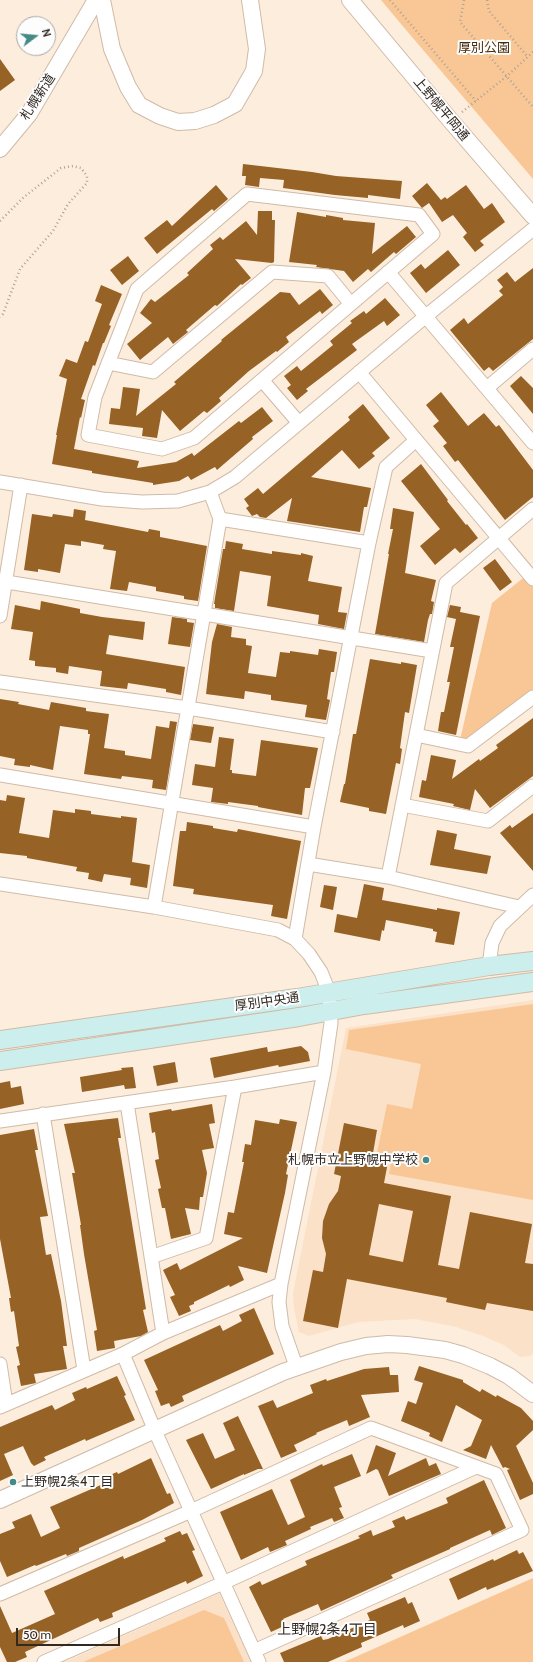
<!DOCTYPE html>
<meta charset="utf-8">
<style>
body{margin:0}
#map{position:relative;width:533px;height:1662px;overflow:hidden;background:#fdeddd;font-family:Cabin,sans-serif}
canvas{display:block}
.north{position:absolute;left:16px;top:16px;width:40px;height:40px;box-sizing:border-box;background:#fdfdfd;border:1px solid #aba8a5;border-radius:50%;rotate:74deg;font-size:11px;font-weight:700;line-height:16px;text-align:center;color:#312922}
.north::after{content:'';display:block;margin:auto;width:14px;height:18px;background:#448b87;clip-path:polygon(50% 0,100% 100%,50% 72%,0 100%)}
.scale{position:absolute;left:16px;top:1628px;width:104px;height:18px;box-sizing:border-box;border:2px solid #312922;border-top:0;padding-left:5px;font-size:12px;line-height:14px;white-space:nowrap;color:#312922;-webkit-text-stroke:3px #fdfdfd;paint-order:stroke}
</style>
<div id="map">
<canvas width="533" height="1662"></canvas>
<div class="north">N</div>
<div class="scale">50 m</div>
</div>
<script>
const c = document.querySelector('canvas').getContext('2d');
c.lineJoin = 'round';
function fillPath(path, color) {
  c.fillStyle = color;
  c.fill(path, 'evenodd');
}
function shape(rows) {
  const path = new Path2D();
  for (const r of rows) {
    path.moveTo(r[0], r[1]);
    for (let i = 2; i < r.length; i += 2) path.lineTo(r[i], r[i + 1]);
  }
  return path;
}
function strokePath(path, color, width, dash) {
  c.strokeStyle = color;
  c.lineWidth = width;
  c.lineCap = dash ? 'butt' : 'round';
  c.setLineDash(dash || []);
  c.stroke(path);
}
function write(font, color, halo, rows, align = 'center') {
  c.font = font + ' Cabin,"Noto Sans JP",sans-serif';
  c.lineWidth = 4;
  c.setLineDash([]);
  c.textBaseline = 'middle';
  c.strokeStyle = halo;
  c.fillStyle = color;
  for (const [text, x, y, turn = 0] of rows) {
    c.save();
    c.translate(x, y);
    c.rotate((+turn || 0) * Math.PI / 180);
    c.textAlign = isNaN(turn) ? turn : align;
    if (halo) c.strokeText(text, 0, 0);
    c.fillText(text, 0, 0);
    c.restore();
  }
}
const built = shape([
 [533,1000,533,1354,530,1356,520,1357,504,1345,483,1336,456,1327,415,1319,358,1322,309,1336,299,1332,294,1308,293,1293,346,1028],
 [219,1593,251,1662,65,1662]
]);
const green = shape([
 [381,0,533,0,533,179,401,24],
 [528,574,533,579,533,697,459,744,492,603],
 [533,1004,533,1200,389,1174,392,1156,377,1153,387,1104,412,1109,421,1064,346,1049,349,1030],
 [533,1578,533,1662,344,1662],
 [204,1610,224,1618,244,1662,83,1662]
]);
const building = shape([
 [0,59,15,80,0,91],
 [243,164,312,172,336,176,402,181,400,199,368,195,368,198,335,195,283,188,284,180,260,178,259,187,245,185,246,176,242,176],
 [427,183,441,200,445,197,447,199,466,185,484,209,492,203,505,222,480,241,484,245,475,252,463,237,467,233,453,215,442,222,429,203,422,208,412,196],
 [216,185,228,199,214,211,212,209,157,254,144,238,167,220,172,226],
 [258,211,272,211,272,220,275,220,274,262,272,263,235,259,251,278,242,285,241,284,217,306,215,305,186,330,188,332,173,344,168,337,140,360,127,344,152,323,140,313,151,299,155,302,189,275,187,273,213,249,210,245,220,237,223,240,246,221,257,235],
 [297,212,326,217,326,215,343,218,343,220,375,223,372,254,407,226,416,237,396,254,394,252,371,272,368,269,353,282,344,271,316,267,317,265,289,262],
 [448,250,460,265,426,293,410,273,421,264,425,269],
 [128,256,139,271,122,285,110,270],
 [533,268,533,339,493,371,489,367,484,371,450,330,464,318,468,324,503,295,499,291,503,287,497,280,507,272,515,282],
 [101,285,122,294,109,325,111,326,104,343,103,343,95,366,93,365,81,399,85,400,81,418,80,417,74,449,139,461,137,468,176,462,192,453,194,456,239,421,241,423,262,407,273,421,252,437,253,439,217,470,215,467,191,480,188,476,179,481,153,485,153,483,92,473,92,471,52,464,57,435,56,435,67,379,59,376,66,359,77,363,85,341,88,342,102,304,95,301],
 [320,289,333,305,322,314,320,311,286,337,289,342,277,352,276,351,249,371,219,398,221,401,207,413,204,411,180,431,162,410,157,438,142,436,143,428,109,424,111,408,120,409,123,387,140,389,136,416,176,384,174,382,222,341,221,340,280,292,290,293,299,305],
 [385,298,400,315,387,326,384,321,352,344,357,350,306,389,308,391,297,400,287,388,291,385,284,376,297,366,301,371,333,345,330,341,352,323,350,321,364,311,366,314],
 [521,376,533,388,533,414,510,386],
 [441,392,468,426,484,413,496,427,499,425,533,470,533,497,505,520,458,460,455,462,443,446,447,443,433,426,439,421,426,405],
 [363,404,390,438,372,453,375,456,359,469,342,450,311,477,371,488,367,507,364,507,360,532,287,521,292,498,266,518,260,517,257,514,252,516,246,508,249,506,244,499,258,488,263,494,350,420,348,417],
 [421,464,448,500,447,501,466,525,467,524,478,538,460,553,455,548,435,565,420,546,440,529,401,481],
 [393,508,414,512,405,573,436,580,431,601,434,602,432,614,430,614,428,620,424,642,375,634,389,554,388,554,393,529,390,529],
 [74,509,86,511,85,520,148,532,149,529,160,531,160,537,207,546,198,601,184,599,184,596,156,591,156,587,129,582,127,591,110,589,116,551,103,549,104,545,81,541,81,546,65,544,60,573,38,569,38,572,24,570,32,514,52,517,53,514,73,517],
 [226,541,243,544,242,549,272,554,272,551,301,555,301,553,313,556,308,581,342,587,338,612,347,613,344,629,318,624,319,615,267,606,271,576,240,571,234,611,215,608,215,604,214,604,223,549,225,549],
 [495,559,512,582,500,591,483,568],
 [41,601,80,609,80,613,102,617,145,622,143,640,109,635,106,654,185,667,181,695,166,692,166,689,128,683,127,689,100,686,102,671,69,666,68,674,56,672,56,668,35,666,35,661,29,660,33,632,11,629,15,605,40,610],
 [450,605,461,607,460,612,480,616,456,735,438,731,441,712,444,712,450,682,447,682,454,647,450,647,456,619,447,617],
 [172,617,187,619,187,622,194,623,190,647,168,644],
 [217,624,232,627,231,637,246,639,246,645,252,646,248,673,276,677,280,652,290,653,290,651,318,655,319,649,337,652,334,672,331,672,327,699,330,700,326,720,305,717,307,705,271,700,271,695,245,691,244,699,206,694,212,642],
 [370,659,401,664,401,662,417,665,409,713,405,712,400,748,402,749,400,764,396,763,386,814,369,811,369,808,340,802,344,784,345,784,353,734,356,734],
 [0,699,19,702,18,704,49,710,51,702,86,708,86,711,109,714,104,748,125,751,125,755,151,759,156,726,169,728,170,721,177,722,166,790,152,788,153,780,122,776,121,779,84,774,90,734,88,734,88,730,60,726,53,770,30,765,30,767,14,765,15,759,0,756],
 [533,718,533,776,490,808,475,789,470,810,453,806,454,804,419,797,422,780,426,781,431,755,456,760,452,779,479,759,480,761,498,748,496,745],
 [193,724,214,727,211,743,190,740],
 [219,737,234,739,230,770,232,770,232,773,256,776,261,740,318,748,310,788,305,788,302,815,258,807,258,806,228,802,228,804,211,802,213,788,192,785,195,764,215,767],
 [7,795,25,798,19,833,49,838,53,810,75,813,75,809,91,811,91,814,121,818,121,816,137,818,132,862,150,865,147,888,130,885,131,878,104,874,102,882,88,879,89,873,76,871,77,867,27,858,27,856,0,853,0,800,6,801],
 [533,813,533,871,500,833,510,825,512,828],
 [187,822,213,826,213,828,237,832,238,829,301,841,287,919,271,916,273,905,193,894,194,889,173,886,180,831,186,831],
 [437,830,457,834,454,849,491,856,487,874,430,865],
 [364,884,384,888,382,900,437,910,437,908,460,912,454,945,435,942,437,932,433,931,433,929,386,920,384,931,382,930,380,941,334,932,337,914,357,918],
 [324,885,337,887,333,910,320,907],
 [301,1046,308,1052,310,1061,279,1067,278,1065,214,1078,210,1058,267,1047,268,1052],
 [175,1062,178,1082,157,1086,153,1066],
 [133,1067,136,1088,125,1089,124,1085,82,1092,80,1077,122,1070,121,1068],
 [10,1081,11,1088,21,1086,24,1104,0,1109,0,1083],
 [212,1104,215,1123,209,1124,214,1148,202,1150,207,1173,203,1197,200,1197,199,1210,185,1208,191,1234,171,1239,165,1208,162,1208,158,1189,161,1188,155,1160,159,1159,155,1132,152,1133,149,1113,171,1109,172,1111],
 [118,1118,121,1138,118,1138,146,1309,143,1310,148,1332,141,1336,114,1341,115,1348,97,1351,94,1331,97,1330,84,1254,80,1225,81,1225,72,1173,75,1173,64,1124],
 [280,1119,297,1122,286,1174,288,1175,285,1193,267,1273,238,1266,244,1280,230,1287,229,1285,194,1302,194,1304,189,1306,191,1311,179,1316,170,1297,175,1295,163,1270,177,1263,180,1270,243,1238,224,1234,228,1212,234,1213,244,1162,242,1162,245,1144,251,1145,255,1120,279,1124],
 [344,1123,377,1130,372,1159,388,1162,384,1183,451,1196,438,1265,459,1269,470,1212,532,1224,525,1263,533,1264,533,1311,487,1303,485,1310,446,1302,447,1298,347,1279,338,1328,303,1321,313,1270,323,1272,326,1254,322,1238,323,1221,329,1204,338,1191,341,1176,334,1174],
 [379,1204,413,1211,403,1262,369,1255],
 [34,1129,38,1150,35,1150,48,1216,40,1217,46,1255,51,1254,61,1301,67,1346,63,1346,67,1369,34,1374,36,1383,21,1386,17,1366,20,1365,16,1347,19,1346,14,1311,11,1312,9,1298,11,1298,0,1239,0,1135],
 [254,1308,274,1354,182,1396,184,1401,171,1407,169,1403,161,1406,155,1391,158,1390,144,1360,220,1325,223,1331,242,1321,239,1315],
 [419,1366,463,1380,463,1382,480,1392,482,1389,496,1397,497,1395,521,1408,533,1421,533,1430,516,1446,533,1483,533,1494,520,1500,507,1470,510,1469,505,1467,503,1468,491,1445,486,1459,463,1450,471,1446,482,1420,456,1405,442,1442,429,1436,430,1433,401,1421,408,1401,416,1404,423,1383,414,1380],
 [389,1367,390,1375,398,1375,399,1392,361,1395,370,1417,349,1426,347,1420,316,1433,317,1434,294,1445,297,1451,281,1458,258,1406,273,1400,277,1408,313,1393,310,1385,326,1379,327,1381,364,1369],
 [117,1376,126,1395,124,1396,135,1420,86,1441,85,1439,44,1457,46,1460,34,1466,31,1463,23,1446,4,1454,13,1475,0,1481,0,1427,52,1405,55,1410,75,1400,72,1393,86,1387,87,1389],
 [238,1416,263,1469,258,1469,244,1475,244,1474,211,1489,186,1440,203,1433,215,1459,235,1450,223,1423],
 [376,1445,396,1453,388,1476,426,1458,429,1466,436,1463,441,1474,389,1496,378,1470,376,1469,366,1474],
 [352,1454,361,1476,334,1487,342,1507,339,1508,344,1518,334,1522,332,1518,310,1527,311,1529,285,1541,287,1545,270,1552,268,1547,241,1560,220,1512,272,1489,288,1525,305,1517,290,1480,322,1464,323,1466],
 [151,1458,167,1494,170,1493,174,1503,142,1520,79,1548,79,1551,67,1556,66,1554,36,1566,35,1565,7,1577,0,1561,0,1534,15,1528,12,1522,31,1514,41,1537,60,1528,50,1507,103,1484,101,1479,117,1472,118,1474],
 [484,1480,506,1528,492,1535,490,1530,450,1548,450,1549,391,1575,393,1578,321,1611,318,1604,283,1619,286,1625,271,1632,249,1587,260,1581,262,1585,307,1565,305,1561,360,1538,358,1536,371,1530,373,1536,395,1527,392,1521,404,1516,406,1520,448,1503,446,1498],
 [180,1531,182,1535,187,1533,195,1550,192,1551,203,1576,187,1584,186,1581,112,1613,113,1617,100,1622,98,1618,25,1652,27,1657,15,1662,7,1662,0,1647,0,1606,12,1633,55,1614,44,1591,123,1556,124,1559,166,1541,164,1538],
 [517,1550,519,1554,523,1552,533,1571,487,1590,486,1587,458,1600,449,1579,493,1559,494,1561],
 [405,1597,408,1604,412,1602,420,1621,404,1628,403,1625,361,1643,362,1647,328,1662,284,1662,280,1653,321,1636,323,1640,328,1639,370,1620,367,1613]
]);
const path = shape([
 [390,0,476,101],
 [464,0,460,22,533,107],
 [487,0,489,11,527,56],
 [462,112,507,76,533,52],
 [0,221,24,197,61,168,73,166,81,168,87,176,87,183,68,204,53,231,20,269,3,314,0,317]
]);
const minor = shape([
 [247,194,419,215,433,234,194,438,162,449,88,435,95,397,137,289,247,194],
 [388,272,533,443],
 [108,363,153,372,272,272,328,276,351,304],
 [359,372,533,579],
 [262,380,299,423],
 [487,388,533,349],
 [0,482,102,499,142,502,178,501,210,492,235,477,426,316,533,229],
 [210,492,220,519,369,543],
 [0,581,432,651],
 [0,616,21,485],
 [0,682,188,708,333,732],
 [416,735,468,746,533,697],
 [0,775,314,827],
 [402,805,488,821,533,786],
 [308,864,388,877,519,907],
 [388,877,446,583,533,509],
 [0,884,154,907,278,930,295,939,309,954,321,972,329,992,331,1023,324,1072,281,1284,279,1302,282,1326,296,1366],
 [154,907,220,519],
 [295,939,314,827,369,543,386,467,416,440],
 [489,966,492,943,500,926,533,895],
 [127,1103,163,1333],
 [43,1114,84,1370],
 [0,1121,235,1087,324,1072],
 [151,1257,206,1238,235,1087],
 [123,1354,155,1431,259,1662],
 [0,1364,6,1404],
 [0,1407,123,1354,163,1333,281,1284],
 [0,1594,191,1511,371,1428,496,1474,522,1530,254,1651],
 [44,1662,223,1583,476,1467]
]);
const tertiary = shape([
 [102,0,112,49,128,87,139,105,160,116,178,122,195,121,214,115,235,104,254,71,257,49,250,0],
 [350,0,451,121,533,216],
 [0,149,29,114,96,0],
 [0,1500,283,1372,341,1352,366,1346,388,1344,407,1345,445,1350,463,1355,490,1366,509,1376,533,1394]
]);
const secondary = shape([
 [0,1040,297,998,489,966,533,961],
 [0,1061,299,1017,364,1005,533,982]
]);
const markers = [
 [426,1160,4,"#448b87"],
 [13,1482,4,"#448b87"]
];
const parkNames = [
 ["厚別公園",484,48]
];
const streetNames = [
 ["札幌新道",38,97,-57],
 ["上野幌平岡通",441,109,50],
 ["厚別中央通",267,1002,-8]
];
const poiNames = [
 ["札幌市立上野幌中学校",418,1160],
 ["上野幌2条4丁目",21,1482,"left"]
];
const neighbourhoodNames = [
 ["上野幌2条4丁目",327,1630]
];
fillPath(built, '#fbe1c7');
fillPath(green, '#f9c795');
fillPath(building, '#966225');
strokePath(minor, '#cfbba7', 15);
strokePath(tertiary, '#cfbba7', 18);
strokePath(secondary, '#cfbba7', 20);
strokePath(path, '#afa295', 2.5, [1, 3]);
strokePath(minor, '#fff', 13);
strokePath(tertiary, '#fff', 16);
strokePath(secondary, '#cceeec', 18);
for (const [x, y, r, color] of markers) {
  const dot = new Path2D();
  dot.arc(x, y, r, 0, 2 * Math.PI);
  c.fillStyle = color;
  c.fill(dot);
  strokePath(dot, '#fdfdfd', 1.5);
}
write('13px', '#4a2e0c', '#fdfdfd', parkNames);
write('13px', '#312922', '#fdfdfd', streetNames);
write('13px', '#312922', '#fdfdfd', poiNames, 'right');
write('14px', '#312922', '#fdfdfd', neighbourhoodNames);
</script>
